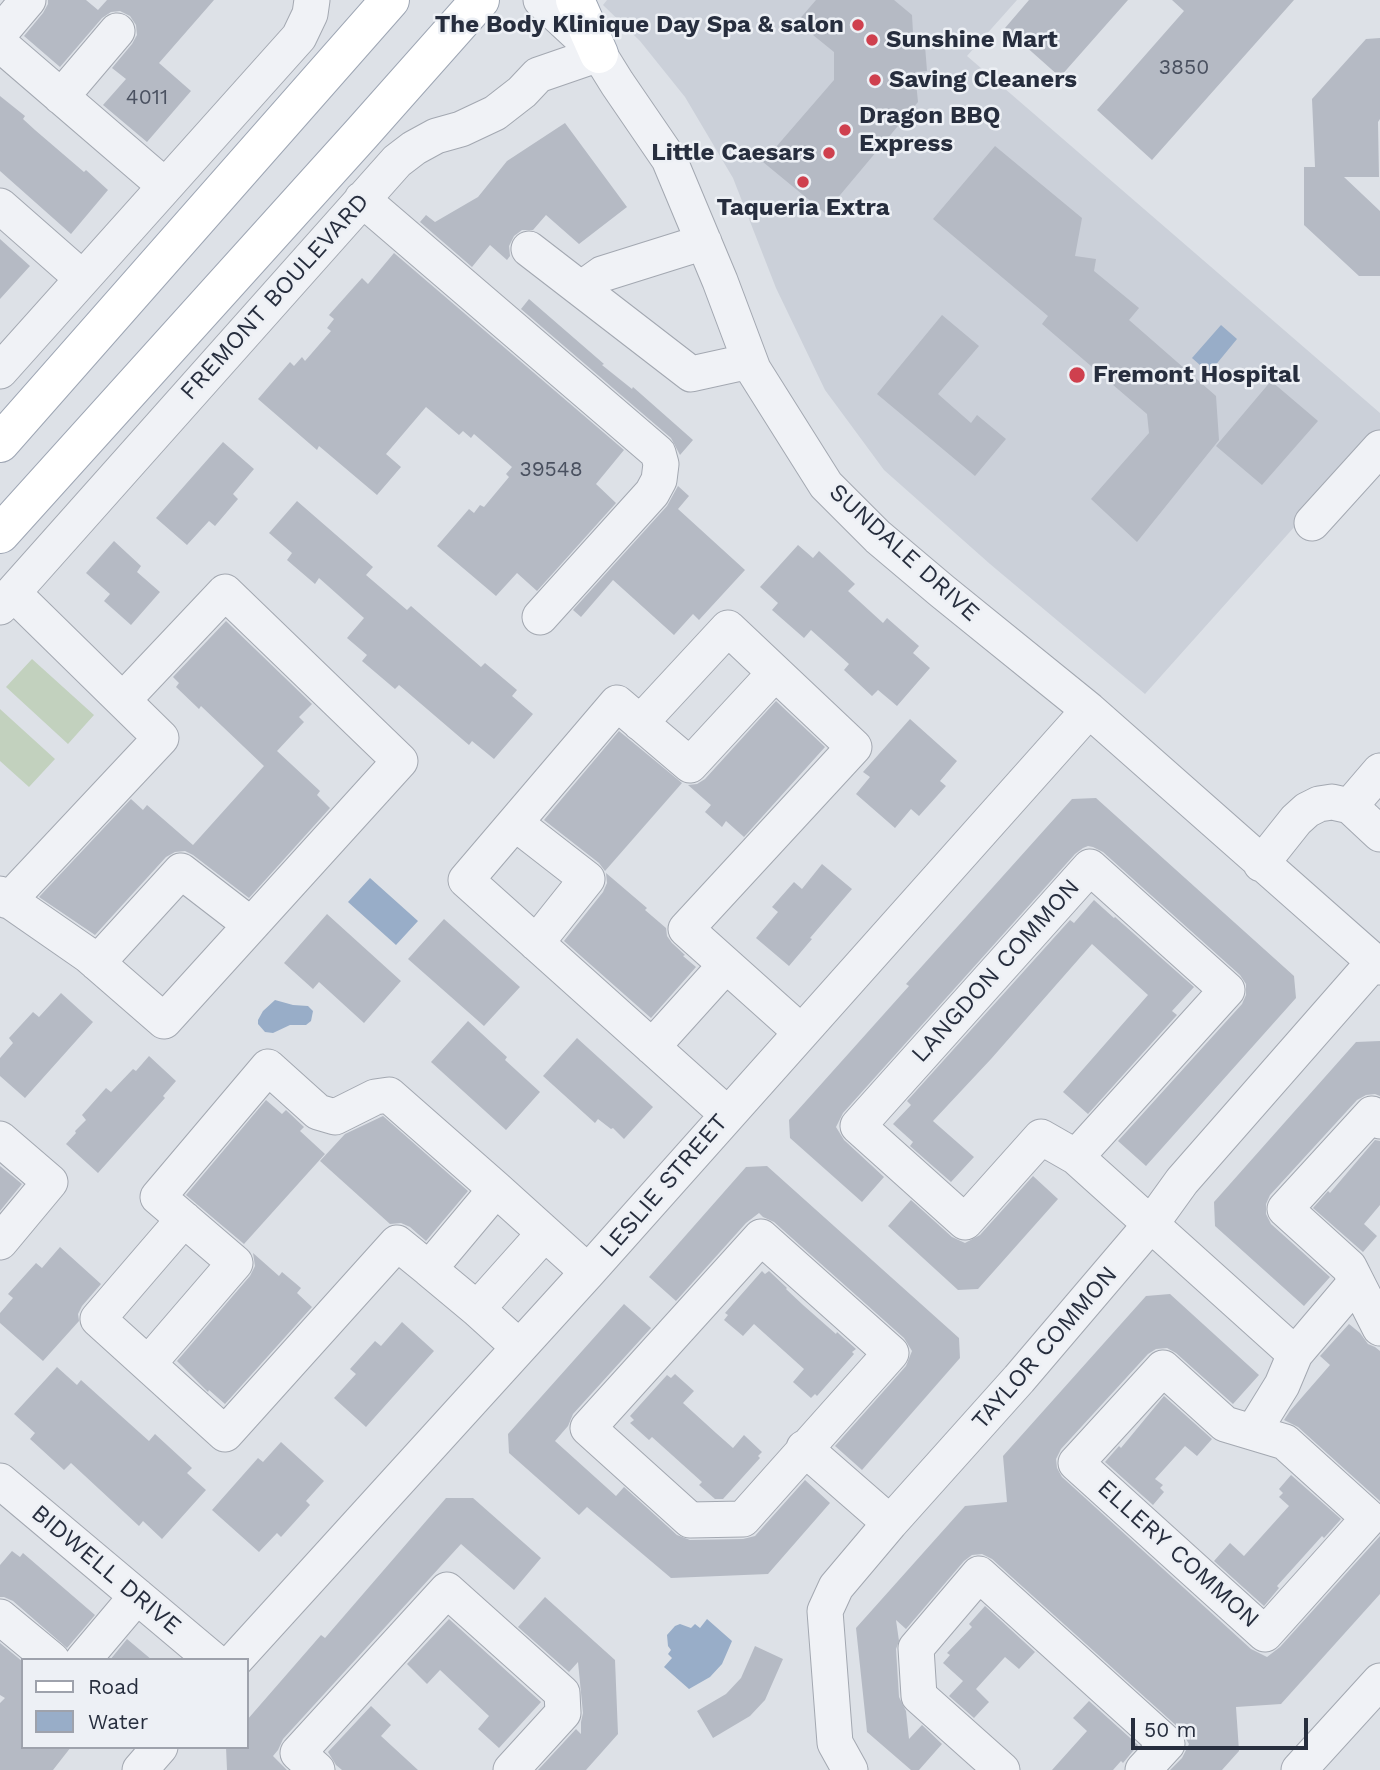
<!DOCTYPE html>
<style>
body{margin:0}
#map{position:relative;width:1380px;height:1770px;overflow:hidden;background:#dde1e7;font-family:"Work Sans",sans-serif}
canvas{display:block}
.legend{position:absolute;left:21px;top:1658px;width:228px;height:91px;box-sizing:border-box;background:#edf0f5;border:2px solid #9ea2ac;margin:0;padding:9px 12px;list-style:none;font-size:21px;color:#272e3e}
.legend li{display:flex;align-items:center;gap:14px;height:35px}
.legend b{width:35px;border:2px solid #9ea2ac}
.scale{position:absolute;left:1131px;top:1718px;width:177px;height:32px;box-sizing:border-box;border:4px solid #272e3e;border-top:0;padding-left:9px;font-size:21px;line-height:24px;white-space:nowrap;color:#272e3e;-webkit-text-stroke:5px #edf0f5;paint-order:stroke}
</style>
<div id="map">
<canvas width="1380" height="1770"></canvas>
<ul class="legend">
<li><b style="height:9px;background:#fff"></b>Road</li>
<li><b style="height:19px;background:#98adc8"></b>Water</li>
</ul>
<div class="scale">50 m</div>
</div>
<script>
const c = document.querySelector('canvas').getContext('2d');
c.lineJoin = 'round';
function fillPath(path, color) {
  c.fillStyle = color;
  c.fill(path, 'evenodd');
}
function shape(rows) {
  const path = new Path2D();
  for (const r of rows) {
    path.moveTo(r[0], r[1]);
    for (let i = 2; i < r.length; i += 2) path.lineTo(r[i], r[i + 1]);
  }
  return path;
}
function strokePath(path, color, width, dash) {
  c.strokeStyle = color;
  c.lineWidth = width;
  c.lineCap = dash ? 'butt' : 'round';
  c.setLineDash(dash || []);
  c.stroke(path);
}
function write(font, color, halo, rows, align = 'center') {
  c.font = font + ' "Work Sans",sans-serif';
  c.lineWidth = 5;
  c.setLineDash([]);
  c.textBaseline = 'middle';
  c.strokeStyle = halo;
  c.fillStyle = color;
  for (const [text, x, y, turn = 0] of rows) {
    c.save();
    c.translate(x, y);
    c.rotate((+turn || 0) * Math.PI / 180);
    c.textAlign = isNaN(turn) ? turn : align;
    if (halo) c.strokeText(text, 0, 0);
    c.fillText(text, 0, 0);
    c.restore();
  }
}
const built = shape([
 [607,0,1017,0,967,56,1380,413,1380,431,1145,694,990,564,884,470,825,390,776,288,733,178,685,97,640,41,603,5]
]);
const green = shape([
 [32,659,94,715,68,744,6,687],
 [0,709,55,759,29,787,0,761]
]);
const water = shape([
 [1221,325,1237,339,1209,373,1192,358],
 [370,878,418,921,396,945,348,902],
 [275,1000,293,1005,308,1006,313,1011,311,1021,306,1025,290,1025,273,1033,265,1032,258,1024,258,1020,263,1011],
 [707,1619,732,1641,722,1664,710,1677,689,1689,664,1667,672,1658,668,1654,671,1650,668,1646,667,1635,675,1626,680,1624,691,1628,695,1624,700,1628]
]);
const building = shape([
 [48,0,86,0,98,10,107,0,214,0,159,63,191,91,147,142,103,105,126,79,112,68,132,44,137,35,136,25,130,16,120,11,111,12,102,18,60,67,24,36,43,13,48,4],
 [816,0,894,0,912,15,913,33,924,33,927,71,915,72,918,102,825,213,763,162,834,80,834,52,797,22],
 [1029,0,1128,0,1060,77,1005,28],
 [1172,0,1294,0,1152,160,1097,110,1184,11],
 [1380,38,1380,119,1378,122,1379,177,1344,177,1380,211,1380,276,1359,276,1304,225,1304,167,1315,167,1312,99,1366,39],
 [0,96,25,116,23,119,35,130,84,172,86,170,108,190,71,234,0,171],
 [565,123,627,207,579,244,546,215,533,230,522,230,514,236,509,246,510,256,507,260,490,245,472,267,420,222,426,215,435,222,478,197,507,161],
 [995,146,1082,218,1075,256,1096,259,1094,271,1139,308,1129,320,1216,396,1219,440,1137,542,1091,499,1149,433,1147,414,1042,324,1048,316,933,219],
 [0,239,30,266,0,299],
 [394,253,624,450,596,484,616,503,537,591,517,573,496,596,437,546,469,509,474,513,480,505,484,507,509,477,506,474,512,467,474,434,471,438,463,431,459,435,426,407,386,454,401,467,377,495,319,446,317,450,258,399,290,362,294,366,302,357,305,361,331,331,327,328,334,319,329,315,362,278,368,284],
 [529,299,604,364,602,365,632,389,633,387,693,440,680,455,671,438,521,309],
 [942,315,979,346,938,394,971,423,977,415,1006,439,975,476,877,394],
 [1271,381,1318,421,1262,485,1216,446],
 [223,442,254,469,233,494,238,499,215,526,209,521,187,545,156,518],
 [678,486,689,496,678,509,745,570,699,620,693,614,674,635,613,580,581,617,573,610,667,506],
 [297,501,373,567,366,575,407,610,411,606,481,667,485,663,517,690,512,696,533,714,494,759,472,741,469,745,399,685,395,689,362,661,367,655,347,638,364,618,319,578,315,584,287,560,292,553,269,533],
 [114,541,141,566,137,572,160,592,131,625,104,601,110,594,86,573],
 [798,545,813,558,819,551,855,584,848,591,883,623,887,618,919,646,913,653,930,668,897,706,878,690,872,696,844,670,849,664,811,630,804,638,772,610,778,603,760,587],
 [226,621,312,704,299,717,304,722,277,751,320,791,317,795,330,808,249,898,193,855,185,851,175,852,166,857,95,935,39,897,131,799,143,810,147,805,193,845,264,766,201,706,199,709,176,687,179,683,173,677],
 [776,701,825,747,744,837,726,821,722,827,705,812,711,805,688,785,697,784,705,779],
 [910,719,957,761,940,781,946,786,919,816,911,809,895,828,856,794,870,777,863,772],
 [619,731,682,783,605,871,599,863,544,820],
 [1096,798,1294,976,1296,998,1146,1166,1118,1141,1242,1004,1246,995,1246,984,1240,975,1103,852,1093,847,1088,846,1083,848,1075,854,843,1113,836,1127,844,1140,884,1177,862,1202,790,1138,789,1120,909,986,906,984,1072,799],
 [822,864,852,889,810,938,812,939,789,966,756,938,778,912,772,907,794,882,802,889],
 [606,873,647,908,645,910,666,928,667,936,672,943,685,955,683,956,696,967,651,1018,564,941,603,892,607,883],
 [1094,900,1114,918,1115,917,1194,987,1172,1011,1177,1015,1088,1114,1063,1092,1148,995,1092,944,991,1059,933,1121,974,1157,951,1182,910,1146,913,1142,893,1124,911,1105,907,1101,1070,920,1074,923],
 [327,914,401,981,364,1023,319,982,313,989,284,963],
 [444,919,520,987,484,1026,408,959],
 [61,993,93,1022,25,1098,0,1076,0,1058,13,1043,9,1038,33,1012,39,1017],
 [468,1021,507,1057,505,1060,540,1092,506,1130,431,1062],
 [577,1038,653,1107,624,1139,613,1128,611,1129,598,1119,595,1123,543,1076],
 [1380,1041,1380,1096,1375,1094,1366,1095,1357,1100,1270,1195,1266,1204,1266,1214,1271,1224,1330,1277,1304,1306,1215,1226,1214,1202,1356,1042],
 [149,1056,176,1081,163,1096,165,1098,98,1173,66,1144,76,1133,75,1131,86,1120,82,1115,106,1088,111,1092,133,1069,136,1071],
 [266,1100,282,1114,286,1110,304,1127,300,1131,325,1154,244,1244,186,1195],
 [383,1116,468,1191,426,1241,410,1227,401,1223,390,1224,320,1161,345,1134],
 [1375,1140,1380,1141,1380,1205,1364,1224,1377,1236,1363,1252,1313,1208,1328,1191,1330,1193],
 [0,1166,22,1184,0,1211],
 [767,1166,959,1338,960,1358,862,1470,835,1446,906,1366,912,1351,904,1338,774,1222,763,1217,759,1213,746,1223,676,1301,649,1277,746,1167],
 [1033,1176,1058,1199,978,1289,958,1290,888,1226,911,1200,952,1237,965,1243,980,1235],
 [60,1247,101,1284,82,1306,78,1314,79,1321,43,1361,0,1323,0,1313,13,1298,8,1294,36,1263,42,1268],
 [253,1253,279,1276,282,1272,301,1288,297,1293,312,1307,225,1404,209,1390,208,1392,177,1361,250,1276,255,1266],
 [762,1271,765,1274,769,1271,787,1288,786,1289,803,1305,836,1334,837,1332,856,1349,852,1352,854,1354,817,1396,815,1394,811,1398,793,1382,804,1369,754,1324,743,1336,724,1320,728,1315,725,1313],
 [1170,1294,1259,1375,1233,1404,1176,1353,1167,1348,1156,1349,1148,1354,1061,1449,1056,1459,1057,1468,1062,1477,1251,1649,1267,1657,1280,1647,1380,1536,1380,1594,1281,1704,1236,1707,1239,1751,1222,1770,1170,1770,1182,1758,1189,1744,1180,1729,992,1559,982,1554,972,1555,964,1561,906,1629,896,1620,899,1641,896,1649,899,1697,906,1711,909,1739,922,1725,942,1744,919,1770,911,1770,867,1732,856,1628,965,1506,1007,1502,1003,1456,1146,1296],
 [624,1304,651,1328,573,1414,568,1426,555,1441,616,1496,624,1487,677,1535,690,1540,743,1539,755,1536,805,1480,830,1503,768,1574,671,1578,587,1507,579,1515,509,1453,508,1434],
 [402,1322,434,1351,366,1427,334,1398,356,1374,350,1369,375,1341,381,1346],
 [1349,1324,1360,1333,1368,1344,1375,1347,1380,1351,1380,1501,1298,1427,1284,1420,1290,1411,1330,1365,1320,1356],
 [57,1367,77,1385,81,1380,149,1441,155,1434,192,1468,187,1473,206,1490,162,1539,143,1521,139,1526,71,1463,64,1470,30,1439,35,1433,14,1414],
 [675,1374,694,1391,683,1403,716,1433,733,1448,744,1435,762,1452,758,1456,760,1458,723,1499,715,1499,699,1485,702,1482,652,1437,649,1440,630,1423,634,1420,630,1416,667,1375,671,1378],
 [1164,1396,1212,1439,1197,1456,1185,1446,1155,1479,1163,1485,1160,1488,1164,1492,1153,1505,1105,1462,1119,1446,1121,1448],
 [281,1442,324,1481,306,1501,310,1505,281,1537,277,1533,259,1552,212,1510,258,1458,263,1462],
 [1291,1475,1341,1519,1324,1538,1322,1536,1277,1586,1279,1588,1264,1606,1214,1561,1230,1543,1244,1556,1289,1506,1279,1497,1283,1493,1279,1489],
 [446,1498,473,1498,541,1558,514,1590,461,1544,283,1739,278,1750,273,1756,287,1770,227,1770,226,1747,247,1747,247,1720,321,1635,325,1638],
 [12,1551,20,1557,23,1553,95,1615,67,1648,13,1601,4,1597,0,1597,0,1565],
 [545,1597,615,1660,618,1734,586,1770,538,1770,576,1729,581,1734,581,1722,583,1713,578,1662,569,1672,518,1627],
 [985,1606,1035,1652,1019,1669,1005,1657,976,1689,989,1702,974,1718,949,1696,963,1681,943,1663,950,1655,947,1653,972,1627,969,1624],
 [449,1619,541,1702,499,1748,478,1729,489,1716,440,1670,427,1684,407,1664],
 [127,1639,152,1660,110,1660],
 [0,1643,23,1662,23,1747,71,1747,53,1770,0,1770,0,1703,5,1698,0,1695],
 [755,1646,783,1659,765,1700,750,1716,713,1738,697,1711,726,1694,741,1678],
 [1089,1701,1138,1745,1123,1763,1121,1761,1113,1770,1052,1770,1087,1731,1073,1718],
 [371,1706,391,1725,381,1736,418,1770,342,1770,336,1765,328,1752]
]);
const minor = shape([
 [541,0,599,54,617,83,669,159,720,281,753,369,826,485,878,537,942,591,1089,710,1380,967],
 [0,33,28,0],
 [0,44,165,186],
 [61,97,117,31],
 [362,199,658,453,661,464,659,480,652,493,540,617],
 [0,206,82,278],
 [529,249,691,374,750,361],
 [581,289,602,274,704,242],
 [0,371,299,37,310,14,312,0],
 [1312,523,1380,448],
 [0,607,397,161,414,148,436,136,461,129,495,113,522,92,538,75,599,54],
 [640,723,728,628,854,747,686,929,801,1032],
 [1350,806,1380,771],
 [515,823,587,879,536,943],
 [1261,864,1296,820,1307,810,1319,804,1332,802,1350,806,1380,834],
 [0,894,88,955,164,1021,400,761,225,592,123,700],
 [8,901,161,738,13,593],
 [97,963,181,871,251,925],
 [652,1047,726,965],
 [727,1114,466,880,617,703,690,765,775,673],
 [1380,1121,1372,1114,1285,1209,1349,1267,1380,1328],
 [0,1139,50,1182,0,1242],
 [1076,1157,1227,990,1090,867,858,1126,965,1222,1041,1137,1076,1157,1295,1354],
 [184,1219,98,1319,225,1434,397,1243,429,1269,496,1189],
 [761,1237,891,1353,743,1519,690,1520,588,1428,761,1237],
 [429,1269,477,1309,544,1234],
 [477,1309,519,1347],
 [148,1364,235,1263,158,1197,268,1067,318,1112,335,1117,375,1097,389,1095,496,1189,588,1272],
 [1163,1368,1225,1424,1285,1442,1369,1518,1265,1634,1076,1463,1163,1368],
 [1253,1432,1282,1385,1295,1354,1356,1282],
 [804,1448,890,1523],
 [0,1481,213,1660],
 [0,1617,52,1660],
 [83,1660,137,1596],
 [235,1660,588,1272,1089,710],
 [140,1770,160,1747],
 [317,1770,298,1753,447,1590,562,1693,563,1713,511,1770],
 [850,1770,835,1743,825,1611,836,1587,890,1523,1019,1379,1151,1224,1182,1181,1374,962],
 [1002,1770,919,1696,916,1648,979,1574,1167,1744,1143,1770],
 [1299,1770,1380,1681]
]);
const major = shape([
 [575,0,599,54],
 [0,443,390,0],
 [0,534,362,133,480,0]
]);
const markers = [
 [858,25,7,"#cf404e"],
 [872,40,7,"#cf404e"],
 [875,80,7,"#cf404e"],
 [845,130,7,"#cf404e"],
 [829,153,7,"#cf404e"],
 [803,182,7,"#cf404e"],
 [1077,375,9,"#cf404e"]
];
const numberNames = [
 ["3850",1184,68],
 ["4011",147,98],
 ["39548",551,470]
];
const poiNames = [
 ["The Body Klinique Day Spa & salon",844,25,"right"],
 ["Sunshine Mart",886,40],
 ["Saving Cleaners",889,80],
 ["Dragon BBQ",859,116],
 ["Express",859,144],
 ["Little Caesars",815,153,"right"],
 ["Taqueria Extra",803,208,"center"],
 ["Fremont Hospital",1093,375]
];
const streetNames = [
 ["FREMONT BOULEVARD",275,297,-48],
 ["SUNDALE DRIVE",904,553,42],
 ["LANGDON COMMON",996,971,-48],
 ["LESLIE STREET",664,1186,-49],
 ["TAYLOR COMMON",1045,1348,-49],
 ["ELLERY COMMON",1178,1554,42],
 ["BIDWELL DRIVE",106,1570,40]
];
fillPath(built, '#cbd0d9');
fillPath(green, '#c2d1be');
fillPath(water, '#98adc8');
fillPath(building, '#b5bac4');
strokePath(minor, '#a3a8b1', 37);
strokePath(major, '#9da5b3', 40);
strokePath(minor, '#f0f2f6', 35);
strokePath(major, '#fff', 38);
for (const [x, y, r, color] of markers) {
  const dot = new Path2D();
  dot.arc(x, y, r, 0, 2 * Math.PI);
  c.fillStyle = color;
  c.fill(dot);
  strokePath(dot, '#edf0f5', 2.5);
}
write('21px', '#4a5160', null, numberNames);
write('bold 24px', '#272e3e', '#edf0f5', poiNames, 'left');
write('24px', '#272e3e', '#edf0f5', streetNames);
</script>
